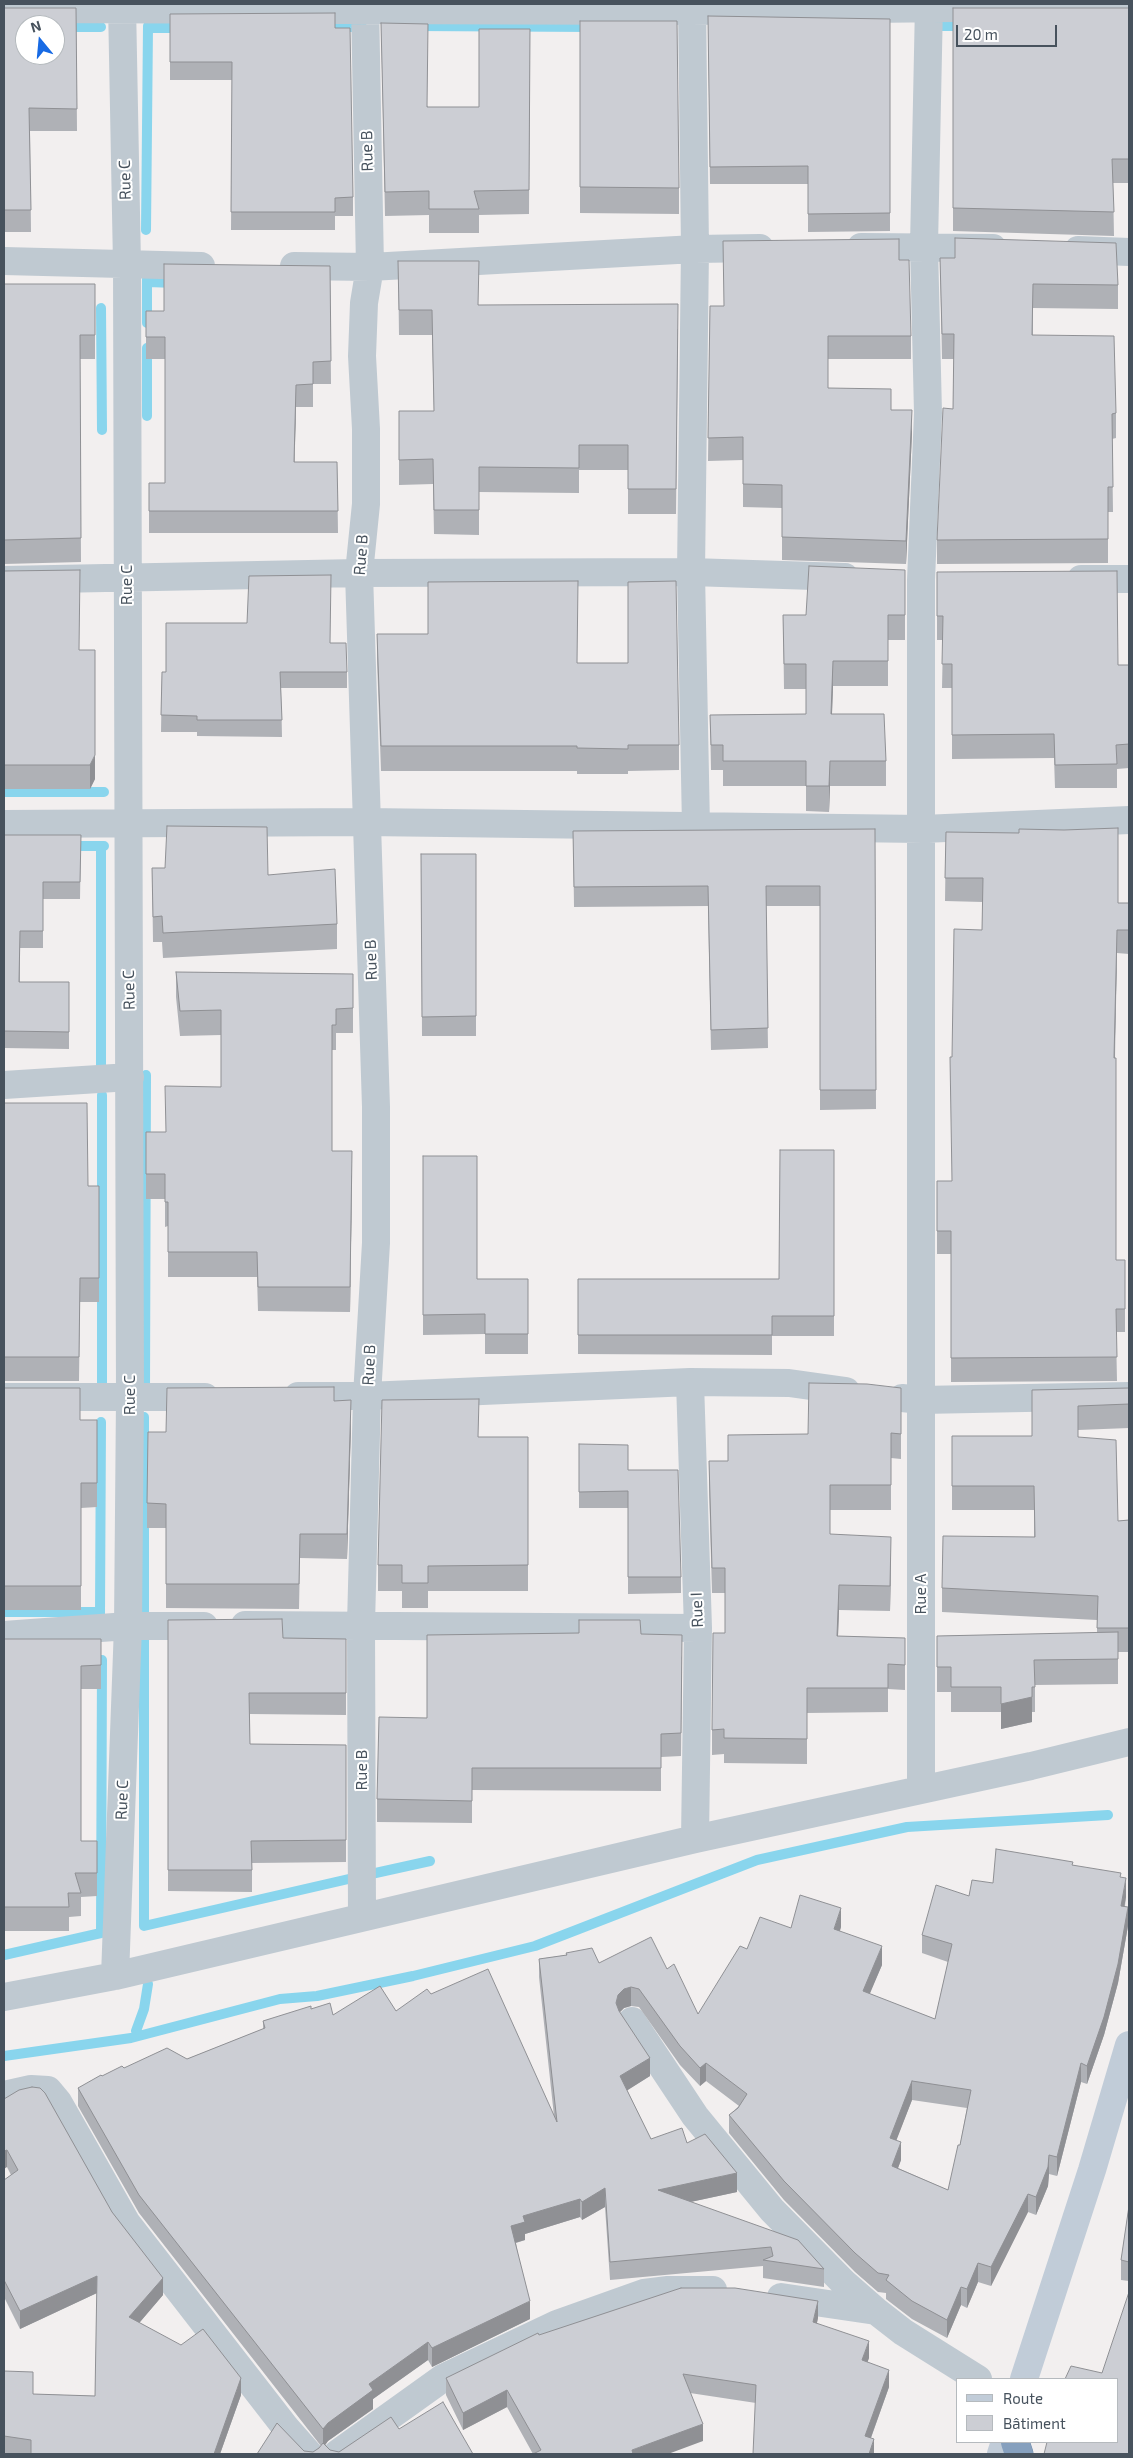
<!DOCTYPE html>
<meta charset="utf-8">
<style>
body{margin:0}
#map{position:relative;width:1133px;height:2458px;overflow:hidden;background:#f2efef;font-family:"Exo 2",sans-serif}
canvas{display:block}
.frame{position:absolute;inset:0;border:5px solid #47525d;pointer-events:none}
.legend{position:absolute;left:956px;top:2378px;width:162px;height:65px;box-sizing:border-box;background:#fff;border:1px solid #b5babe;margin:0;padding:6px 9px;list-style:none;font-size:15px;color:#47525d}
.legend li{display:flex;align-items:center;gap:10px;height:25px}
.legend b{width:25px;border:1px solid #b5babe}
.north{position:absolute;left:15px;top:15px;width:50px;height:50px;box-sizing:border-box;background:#fff;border:1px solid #b5babe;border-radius:50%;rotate:343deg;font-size:14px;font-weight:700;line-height:20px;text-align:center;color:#47525d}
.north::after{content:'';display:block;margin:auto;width:18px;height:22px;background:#176ae4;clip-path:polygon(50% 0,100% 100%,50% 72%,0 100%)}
.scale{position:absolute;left:956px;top:25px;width:101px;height:22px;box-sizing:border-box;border:2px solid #47525d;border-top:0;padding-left:6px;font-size:15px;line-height:18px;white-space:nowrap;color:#47525d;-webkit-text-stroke:4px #fff;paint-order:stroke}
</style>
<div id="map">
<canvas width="1133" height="2458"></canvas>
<div class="frame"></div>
<ul class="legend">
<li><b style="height:6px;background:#c1ccd8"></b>Route</li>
<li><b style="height:14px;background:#ccced4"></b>Bâtiment</li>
</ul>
<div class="north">N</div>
<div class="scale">20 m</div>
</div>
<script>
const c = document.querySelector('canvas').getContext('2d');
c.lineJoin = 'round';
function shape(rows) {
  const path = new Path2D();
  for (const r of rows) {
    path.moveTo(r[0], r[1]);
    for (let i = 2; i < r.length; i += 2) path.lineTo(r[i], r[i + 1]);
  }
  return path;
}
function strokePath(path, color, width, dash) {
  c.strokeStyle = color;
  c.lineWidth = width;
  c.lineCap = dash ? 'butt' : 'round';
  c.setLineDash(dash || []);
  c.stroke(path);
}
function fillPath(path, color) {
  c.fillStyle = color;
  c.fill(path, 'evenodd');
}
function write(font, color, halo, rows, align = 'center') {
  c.font = font + ' "Exo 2",sans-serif';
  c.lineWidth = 4;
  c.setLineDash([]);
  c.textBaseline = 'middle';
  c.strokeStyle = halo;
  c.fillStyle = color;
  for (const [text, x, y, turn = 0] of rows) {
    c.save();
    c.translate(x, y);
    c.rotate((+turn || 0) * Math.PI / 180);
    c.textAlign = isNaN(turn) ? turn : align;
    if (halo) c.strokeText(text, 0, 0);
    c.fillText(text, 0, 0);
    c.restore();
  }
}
const stream = shape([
 [415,26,593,27],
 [934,26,966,26],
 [55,27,101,27],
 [323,27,362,27],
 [149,28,183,28],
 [146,230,148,26],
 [147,279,147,323],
 [148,282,176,283],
 [101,308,102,430],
 [147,348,147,416],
 [4,792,104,792],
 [67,846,104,846],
 [101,847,101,1079],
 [102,1095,102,1388],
 [145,1393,146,1075],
 [144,1417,144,1926,353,1878],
 [4,1612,99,1612],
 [100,1614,101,1422],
 [371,1874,430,1861],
 [4,1955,101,1933,102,1660,88,1660],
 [136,2031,144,2009,148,1984],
 [4,2056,131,2038,280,1999,317,1996,413,1976,535,1946,757,1860,907,1827,1108,1815]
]);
const street = shape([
 [692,4,695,249,691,572,696,827],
 [4,9,692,11,1129,6],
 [861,247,993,248],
 [1078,250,1129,252],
 [4,261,201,266],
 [294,266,370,267,695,249,760,248],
 [1081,579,1129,579],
 [4,580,359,573,691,572,845,577],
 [4,824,366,822,923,829,1129,820],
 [4,1085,130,1077],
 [690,1382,698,1628,695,1839],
 [298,1396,367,1396,690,1382,789,1383,846,1391],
 [4,1397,205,1397],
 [902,1398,921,1400,1129,1396],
 [245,1625,698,1628],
 [4,1635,128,1626,204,1626],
 [921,1788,921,580,928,413,924,246,929,4],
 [362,1917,361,1624,367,1396,376,1243,376,1107,359,573,366,504,366,429,362,356,364,303,370,267,365,4],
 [115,1976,128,1626,130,1397,127,265,122,4],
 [4,1997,115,1976,695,1839,1031,1766,1129,1742],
 [632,2021,695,2116,772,2210,844,2283,876,2311,903,2332,978,2379],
 [4,2095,31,2089,48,2090,58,2102,126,2222,286,2428,309,2454],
 [781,2297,876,2311],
 [337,2454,443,2378,557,2324,644,2293,668,2290,713,2290]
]);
const secondary = shape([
 [1024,2379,1092,2170,1129,2045],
 [1001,2454,1005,2442]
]);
const highway = shape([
 [1015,2442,1019,2454]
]);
const wall = shape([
 [4,8,76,8,77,131,30,131,31,232,4,232],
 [953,8,1129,8,1129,183,1113,183,1114,236,953,231],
 [170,14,335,28,353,197,353,216,335,216,335,230,231,230,232,80,170,80],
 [708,16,890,19,890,231,808,232,808,184,710,184],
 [580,21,679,188,679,214,580,213],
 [381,23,428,107,479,107,530,29,529,214,479,215,479,233,429,233,429,215,385,216],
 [940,258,1118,285,1118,309,1033,308,1033,335,1116,413,1116,438,1112,439,1113,512,1108,512,1108,563,937,564,937,540,953,409,954,359,942,359],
 [899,260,911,336,911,359,828,359,828,388,891,410,912,433,906,564,782,560,782,508,743,507,743,460,708,461,710,306,724,306],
 [398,261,479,305,678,329,676,514,628,514,628,470,579,470,579,493,479,492,479,535,434,534,433,484,399,485,399,411,434,411,432,335,399,335],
 [330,266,331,384,313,384,313,407,296,407,294,462,337,462,338,533,149,533,149,483,165,483,165,359,146,359,146,334,164,311],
 [4,284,95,284,95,359,80,359,81,562,4,564],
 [905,570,905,640,888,640,888,686,833,686,832,714,886,761,886,786,830,786,829,812,806,811,806,786,723,786,723,770,711,770,710,715,806,714,806,689,784,689,783,615,806,615],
 [4,571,79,650,95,779,90,789,4,789],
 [937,572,1118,665,1129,665,1129,768,1117,769,1117,788,1055,788,1054,758,952,759,952,688,942,688,943,640,937,640],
 [377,634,577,663,679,745,679,770,628,771,628,774,577,774,577,771,381,771,377,659],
 [330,643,347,672,347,688,281,688,282,737,197,736,197,732,161,732,162,672,166,672],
 [875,829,876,1109,820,1110,820,906,766,906,768,1048,711,1050,708,906,574,907,573,831],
 [946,832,1118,903,1129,903,1129,954,1117,953,1115,1058,1116,1260,1125,1260,1125,1332,1116,1332,1117,1381,951,1382,951,1254,937,1254,937,1181,952,1181,952,1057,982,930,983,902,945,901],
 [4,835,81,835,80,899,43,899,43,948,20,948,20,982,69,982,69,1049,4,1048],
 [421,854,476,854,476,1036,422,1036],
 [152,868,268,875,337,924,337,949,163,958,162,942,153,942],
 [176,972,353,974,353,1033,336,1033,336,1050,332,1050,332,1151,352,1176,350,1312,258,1311,257,1277,168,1277,168,1226,165,1227,165,1199,146,1199,146,1132,166,1132,221,1087,221,1035,180,1036,176,997],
 [4,1103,88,1186,99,1186,99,1302,80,1302,79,1381,4,1381],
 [834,1150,834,1336,772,1336,772,1355,578,1354,578,1279,779,1279],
 [423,1156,477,1279,528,1279,528,1354,485,1354,485,1334,423,1335],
 [4,1388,80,1420,97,1420,97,1507,81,1508,81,1610,4,1610],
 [901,1388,901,1459,891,1458,891,1510,830,1510,830,1534,891,1562,890,1611,839,1610,838,1636,905,1638,905,1690,888,1689,888,1712,807,1713,807,1764,724,1763,724,1754,712,1755,712,1730,725,1633,725,1593,712,1593,709,1486,709,1461,728,1461,808,1434],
 [1129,1389,1129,1428,1078,1430,1078,1437,1118,1521,1129,1520,1129,1652,1118,1652,1118,1684,1035,1685,1035,1712,1032,1712,1032,1722,1001,1729,1001,1712,951,1712,951,1692,937,1692,937,1636,1097,1633,1097,1620,942,1612,942,1588,1034,1537,1034,1510,952,1510,952,1436,1032,1436,1032,1390],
 [334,1401,351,1425,347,1559,300,1558,299,1609,166,1608,166,1528,147,1528,147,1503,166,1432],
 [478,1437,528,1437,528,1591,428,1591,428,1608,402,1608,402,1591,378,1591,378,1565],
 [579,1444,628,1470,681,1577,681,1593,628,1594,628,1508,579,1508],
 [168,1620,283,1638,346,1639,346,1715,250,1714,250,1744,346,1745,346,1862,252,1863,252,1892,168,1891],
 [641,1634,682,1657,681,1756,661,1757,661,1791,472,1790,472,1823,377,1822,377,1799,427,1718],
 [4,1639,101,1665,101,1689,81,1689,81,1841,97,1841,97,1896,81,1897,81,1916,69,1917,69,1931,4,1931],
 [1073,1865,1121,1878,1126,1897,1125,1906,1128,1926,1118,1983,1104,2035,1087,2084,1081,2082,1057,2176,1049,2174,1048,2186,1036,2215,1028,2212,991,2286,978,2282,967,2308,961,2305,947,2338,912,2319,886,2299,886,2293,878,2292,855,2272,784,2200,729,2133,729,2115,739,2106,706,2081,700,2086,680,2065,639,2007,631,2006,624,2008,620,2012,650,2076,627,2090,651,2139,687,2143,737,2192,690,2202,824,2269,824,2287,763,2278,763,2266,610,2280,605,2207,582,2220,580,2217,525,2234,525,2240,516,2243,530,2319,432,2367,428,2360,373,2399,373,2409,328,2441,325,2445,330,2450,339,2452,399,2429,473,2454,257,2454,304,2451,313,2452,319,2448,321,2446,139,2213,78,2106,78,2088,102,2076,124,2068,187,2059,263,2029,263,2021,311,2009,333,2015,396,2011,431,1994,554,2116,539,1977,539,1959,566,1955,566,1953,599,1963,667,1969,698,2014,747,1949,791,1928,841,1927,840,1931,882,1965,869,1994,935,2019,948,1962,922,1953,922,1935,969,1896,993,1883],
 [912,2100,967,2108,960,2145,948,2190,898,2168,901,2160,896,2140],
 [4,2099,112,2212,163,2295,139,2323,241,2395,220,2454,4,2454,4,2371,33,2394,95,2396,97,2293,20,2329,4,2297,4,2180,11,2175,7,2167],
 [1129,2162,1129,2189,1128,2189,1128,2170],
 [1129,2206,1129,2281,1121,2280,1121,2260],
 [818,2318,817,2323,869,2358,867,2362,889,2387,871,2438,874,2454,756,2403,690,2393,703,2441,533,2454,507,2407,463,2430,446,2395,446,2378,539,2335]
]);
const shadedWall = shape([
 [296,385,296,407,294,484,294,462],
 [912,410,912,433,906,564,906,541],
 [833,661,833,686,831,740,831,714],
 [95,755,95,779,90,789,90,765],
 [830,761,830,786,829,812,829,786],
 [1117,930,1117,953,1114,1081,1114,1058],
 [352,1151,352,1176,350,1312,350,1287],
 [351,1400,351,1425,347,1559,347,1534],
 [891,1537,891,1562,890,1611,890,1586],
 [839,1585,839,1610,837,1661,837,1636],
 [1032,1697,1032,1722,1001,1729,1001,1704],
 [1126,1878,1126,1897,1121,1924,1121,1906],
 [1128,1907,1128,1926,1118,1983,1104,2035,1087,2084,1087,2066],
 [841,1908,841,1927,834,1947,834,1929],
 [882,1946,882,1965,863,2010,863,1991],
 [631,1987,631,2006,624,2008,618,2014,616,2003,618,1995,624,1989],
 [650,2058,650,2076,620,2095,620,2076],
 [706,2063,706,2081,700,2086,700,2068],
 [1081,2063,1081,2082,1057,2176,1057,2157],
 [912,2081,912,2100,890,2157,890,2138],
 [901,2142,901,2160,892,2184,892,2166],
 [7,2150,7,2167,4,2169,4,2151],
 [1049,2155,1049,2174,1048,2186,1036,2215,1036,2197],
 [737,2173,737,2192,658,2209,658,2190],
 [605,2188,605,2207,582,2220,582,2202],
 [1028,2194,1028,2212,991,2286,991,2267],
 [580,2199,580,2217,525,2234,525,2240,511,2244,511,2226,523,2216],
 [978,2263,978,2282,967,2308,967,2289],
 [97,2276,97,2293,20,2329,20,2311],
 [163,2278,163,2295,129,2335,129,2317],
 [961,2287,961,2305,947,2338,947,2320],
 [530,2301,530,2319,432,2367,432,2348],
 [818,2301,818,2318,813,2339,813,2322],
 [869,2341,869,2358,862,2378,862,2360],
 [428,2342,428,2360,373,2399,373,2409,328,2441,323,2448,323,2429,328,2423,369,2384],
 [889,2370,889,2387,865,2454,865,2436],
 [241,2378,241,2395,220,2454,214,2454],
 [507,2390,507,2407,463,2430,463,2413],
 [703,2424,703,2441,668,2454,632,2454,632,2450],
 [874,2439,874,2454,869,2454]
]);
const building = shape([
 [4,8,76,8,77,109,29,108,31,210,4,210,4,8],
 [25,25,55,25,55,55,25,55,25,25],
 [953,8,1129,8,1129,159,1112,159,1114,212,953,208,953,8],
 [335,13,335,28,350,28,353,197,335,198,335,212,231,212,232,62,170,62,170,14,335,13],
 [708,16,890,19,890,213,808,214,808,166,710,167,708,16],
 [580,21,677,21,679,188,580,187,580,21],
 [381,23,428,24,427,107,479,107,479,29,530,29,529,190,474,191,479,209,429,209,429,191,385,192,381,23],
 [955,238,1116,243,1118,285,1033,284,1032,335,1114,336,1116,413,1112,414,1113,487,1108,487,1108,539,937,540,943,408,953,409,954,334,942,334,940,258,955,258,955,238],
 [899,239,899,260,909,260,911,336,828,336,828,388,891,389,891,410,912,410,906,541,782,537,782,485,743,484,743,437,708,438,710,306,724,306,723,241,899,239],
 [398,261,479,261,478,305,678,304,676,489,628,489,628,445,579,445,579,468,479,467,479,510,434,510,433,459,399,460,399,411,434,411,432,310,399,310,398,261],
 [164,264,330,266,331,361,313,362,313,384,296,385,294,462,337,462,338,511,149,511,149,483,165,483,165,337,146,337,146,311,164,311,164,264],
 [4,284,95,284,95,335,80,335,81,538,4,540,4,284],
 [809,566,905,570,905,615,888,615,888,661,833,661,831,714,884,714,886,761,830,761,829,786,806,786,806,761,723,761,723,745,711,745,710,715,806,714,806,664,784,664,783,615,806,615,809,566],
 [80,570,79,650,95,650,95,755,90,765,4,765,4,571,80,570],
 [1117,571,1118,665,1129,665,1129,744,1116,745,1117,764,1055,765,1054,734,952,735,952,664,942,664,943,616,937,616,937,572,1117,571],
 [331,575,330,643,346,643,347,672,280,672,282,720,197,720,197,716,161,715,162,672,166,672,166,623,247,623,249,576,331,575],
 [578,581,577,663,628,663,628,582,676,581,679,745,628,745,628,749,577,748,577,746,381,746,377,634,428,634,428,582,578,581],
 [167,826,267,827,268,875,335,869,337,924,163,933,162,916,153,917,152,868,165,868,167,826],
 [1118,828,1118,903,1129,903,1129,930,1117,930,1114,1058,1116,1058,1116,1260,1125,1260,1125,1309,1116,1309,1117,1357,951,1358,951,1231,937,1231,937,1181,952,1181,950,1057,952,1057,954,929,982,930,983,878,945,878,946,832,1019,833,1019,829,1064,830,1118,828],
 [875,829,876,1090,820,1090,820,886,766,886,768,1028,711,1030,708,886,574,887,573,831,875,829],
 [4,835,81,835,80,882,43,882,43,931,20,931,19,982,69,982,69,1032,4,1031,4,835],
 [421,854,476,854,476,1016,422,1017,421,854],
 [176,972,353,974,353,1008,336,1009,336,1025,332,1025,332,1151,352,1151,350,1287,258,1287,257,1252,168,1252,168,1202,165,1202,165,1174,146,1174,146,1132,166,1132,165,1086,221,1087,221,1010,180,1011,176,972],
 [4,1103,87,1103,88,1186,99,1186,99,1278,80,1278,79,1357,4,1357,4,1103],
 [780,1150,834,1150,834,1316,772,1316,772,1335,578,1335,578,1279,779,1279,780,1150],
 [423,1156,477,1156,477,1279,528,1279,528,1334,485,1334,485,1314,423,1315,423,1156],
 [809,1383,867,1384,901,1388,901,1434,891,1433,891,1485,830,1485,830,1534,891,1537,890,1586,839,1585,837,1636,905,1638,905,1665,888,1664,888,1688,807,1688,807,1739,724,1738,724,1729,712,1730,713,1633,725,1633,725,1568,712,1568,709,1461,728,1461,728,1435,808,1434,809,1383],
 [334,1387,334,1401,351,1400,347,1534,300,1534,299,1584,166,1584,166,1504,147,1503,148,1432,166,1432,167,1388,334,1387],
 [4,1388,80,1388,80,1420,97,1420,97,1483,81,1483,81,1586,4,1586,4,1388],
 [1129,1388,1129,1404,1078,1406,1078,1437,1116,1440,1118,1521,1129,1520,1129,1628,1097,1628,1098,1596,942,1588,943,1536,1035,1537,1034,1486,952,1486,952,1436,1032,1436,1032,1390,1129,1388],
 [479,1399,478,1437,528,1437,528,1565,428,1566,428,1583,402,1583,402,1565,378,1565,382,1400,479,1399],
 [579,1444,628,1445,628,1470,678,1470,681,1577,628,1577,628,1491,579,1492,579,1444],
 [282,1619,283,1638,346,1639,346,1693,249,1693,250,1744,346,1745,346,1840,251,1841,252,1870,168,1870,168,1620,282,1619],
 [579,1620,640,1620,641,1634,682,1635,681,1733,661,1734,661,1768,472,1768,472,1801,377,1799,379,1717,427,1718,427,1635,579,1633,579,1620],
 [1118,1632,1118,1659,1034,1660,1035,1687,1032,1687,1032,1697,1001,1704,1001,1687,951,1687,951,1667,937,1667,937,1636,1118,1632],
 [4,1639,101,1639,101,1665,81,1666,81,1841,97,1841,97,1873,75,1873,81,1893,68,1893,69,1907,4,1907,4,1639],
 [996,1849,1073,1862,1072,1865,1121,1873,1120,1877,1126,1878,1121,1906,1128,1907,1118,1964,1104,2017,1087,2066,1081,2063,1057,2157,1049,2155,1048,2167,1036,2197,1028,2194,991,2267,978,2263,967,2289,961,2287,947,2320,912,2301,886,2280,889,2275,878,2273,855,2253,784,2181,729,2115,738,2108,747,2094,706,2063,700,2068,680,2046,639,1989,631,1987,624,1989,618,1995,616,2003,619,2011,650,2058,620,2076,651,2139,682,2128,687,2143,705,2134,737,2173,658,2190,798,2240,824,2269,763,2260,773,2256,771,2247,610,2262,605,2188,582,2202,580,2199,523,2216,525,2222,511,2226,530,2301,432,2348,428,2342,369,2384,373,2390,328,2423,323,2429,139,2195,78,2088,101,2075,102,2076,122,2066,124,2068,167,2048,187,2059,265,2028,263,2021,311,2006,311,2009,330,2003,333,2015,380,1986,396,2011,427,1989,431,1994,488,1969,557,2122,539,1959,567,1955,566,1953,592,1948,599,1963,651,1937,667,1969,674,1964,698,2014,740,1946,747,1949,760,1917,791,1928,800,1895,841,1908,834,1929,882,1946,863,1991,935,2019,952,1944,922,1935,936,1885,969,1896,972,1880,993,1883,996,1849],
 [912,2081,971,2090,960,2145,958,2145,948,2190,892,2166,901,2142,890,2138,912,2081],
 [32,2087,40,2088,45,2093,112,2212,163,2278,129,2317,181,2345,203,2329,241,2378,214,2454,31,2454,31,2440,4,2436,4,2371,33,2372,33,2394,95,2396,97,2276,20,2311,4,2280,4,2180,18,2170,7,2150,4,2151,4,2099,19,2090,32,2087],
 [1129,2206,1129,2262,1121,2260,1129,2206],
 [681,2288,735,2288,818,2301,813,2322,869,2341,862,2360,889,2370,865,2436,874,2439,869,2454,753,2454,756,2385,683,2374,703,2424,632,2450,633,2454,533,2454,541,2450,507,2390,463,2413,446,2378,538,2333,539,2335,681,2288],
 [1129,2292,1129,2454,1044,2454,1047,2442,1117,2442,1117,2379,1065,2379,1071,2366,1102,2373,1129,2292],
 [443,2402,473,2454,257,2454,277,2423,304,2451,313,2452,319,2448,323,2443,330,2450,339,2452,391,2417,399,2429,443,2402]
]);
const streetNames = [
 ["Rue B",367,151,-91],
 ["Rue C",125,180,-91],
 ["Rue B",361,555,-86],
 ["Rue C",127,585,-90],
 ["Rue B",371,960,-92],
 ["Rue C",129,990,-91],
 ["Rue B",369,1365,-87],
 ["Rue C",130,1395,-90],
 ["Rue A",921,1594,-90],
 ["Rue I",697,1610,-92],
 ["Rue B",362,1770,-90],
 ["Rue C",122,1800,-88]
];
strokePath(stream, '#89d5ed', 10);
strokePath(highway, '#718baa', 29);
strokePath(street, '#bfc9d1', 28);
strokePath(secondary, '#c1ccd8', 28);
strokePath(highway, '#86a0be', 28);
fillPath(wall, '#afb1b6');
fillPath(shadedWall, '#8f9094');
fillPath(building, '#ccced4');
strokePath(building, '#8f9094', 1);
write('16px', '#47525d', '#fff', streetNames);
</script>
